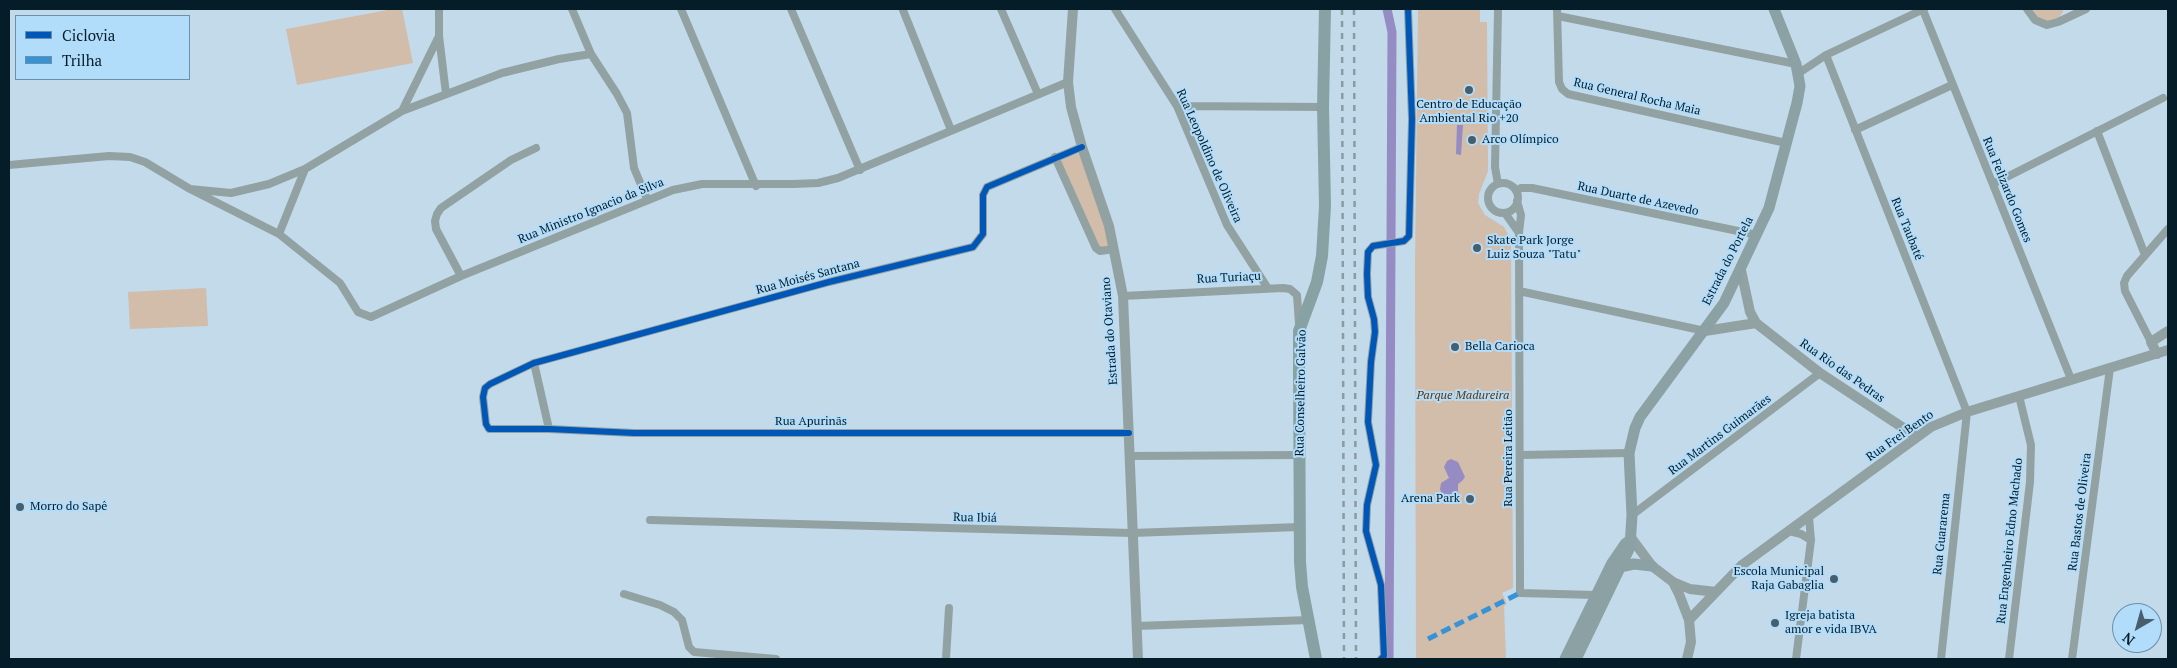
<!DOCTYPE html>
<meta charset="utf-8">
<style>
body{margin:0}
#map{position:relative;width:2177px;height:668px;overflow:hidden;background:#c2daea;font-family:"PT Serif",serif}
canvas{display:block}
.frame{position:absolute;inset:0;border:10px solid #051c29;pointer-events:none}
.legend{position:absolute;left:15px;top:15px;width:175px;height:65px;box-sizing:border-box;background:#b1ddfb;border:1px solid #6c90a7;margin:0;padding:6px 9px;list-style:none;font-size:15px;color:#051c29}
.legend li{display:flex;align-items:center;gap:10px;height:25px}
.legend b{width:25px;border:1px solid #6c90a7}
.north{position:absolute;left:2112px;top:603px;width:50px;height:50px;box-sizing:border-box;background:#b1ddfb;border:1px solid #6c90a7;border-radius:50%;rotate:218deg;font-size:14px;font-weight:700;line-height:20px;text-align:center;color:#051c29}
.north::after{content:'';display:block;margin:auto;width:18px;height:22px;background:#475e6d;clip-path:polygon(50% 0,100% 100%,50% 72%,0 100%)}
</style>
<div id="map">
<canvas width="2177" height="668"></canvas>
<div class="frame"></div>
<ul class="legend">
<li><b style="height:6px;background:#0057b8"></b>Ciclovia</li>
<li><b style="height:6px;background:#3694d6"></b>Trilha</li>
</ul>
<div class="north">N</div>
</div>
<script>
const c = document.querySelector('canvas').getContext('2d');
c.lineJoin = 'round';
function fillPath(path, color) {
  c.fillStyle = color;
  c.fill(path, 'evenodd');
}
function shape(rows) {
  const path = new Path2D();
  for (const r of rows) {
    if (r.length === 3) {
      path.moveTo(r[0] + r[2], r[1]);
      path.arc(r[0], r[1], r[2], 0, 2 * Math.PI);
      continue;
    }
    path.moveTo(r[0], r[1]);
    for (let i = 2; i < r.length; i += 2) path.lineTo(r[i], r[i + 1]);
  }
  return path;
}
function strokePath(path, color, width, dash) {
  c.strokeStyle = color;
  c.lineWidth = width;
  c.lineCap = dash ? 'butt' : 'round';
  c.setLineDash(dash || []);
  c.stroke(path);
}
function write(font, color, halo, rows, align = 'center') {
  c.font = font + ' "PT Serif",serif';
  c.lineWidth = 4;
  c.setLineDash([]);
  c.textBaseline = 'middle';
  c.strokeStyle = halo;
  c.fillStyle = color;
  for (const [text, x, y, turn = 0] of rows) {
    c.save();
    c.translate(x, y);
    c.rotate((+turn || 0) * Math.PI / 180);
    c.textAlign = isNaN(turn) ? turn : align;
    if (halo) c.strokeText(text, 0, 0);
    c.fillText(text, 0, 0);
    c.restore();
  }
}
const green = shape([
 [393,9,402,9,413,63,297,85,286,29],
 [1418,9,1480,9,1480,22,1487,22,1488,171,1479,194,1478,203,1485,215,1504,227,1511,240,1513,588,1502,593,1507,604,1504,606,1506,659,1416,659,1415,268],
 [2033,9,2063,9,2063,12,2058,18,2050,21,2043,21,2037,18],
 [1082,152,1102,211,1109,246,1099,249,1059,161],
 [206,288,208,326,130,329,128,292]
]);
const water = shape([
 [1457,125,1463,125,1461,155,1456,154],
 [1451,459,1458,462,1465,477,1462,481,1458,484,1458,493,1450,498,1442,495,1440,489,1441,483,1449,478,1444,467,1447,461]
]);
const canal = shape([
 [1387,9,1392,32,1389,659]
]);
const minor = shape([
 [572,9,591,54,617,94,627,113,634,168,647,199],
 [681,9,756,186],
 [791,9,860,170],
 [1001,9,1038,94],
 [1115,9,1177,106,1227,225,1267,287],
 [1498,9,1495,167,1498,184],
 [1557,9,1559,82,1562,89,1568,94,1786,143],
 [2027,9,2035,20,2047,25,2058,22,2086,9],
 [903,10,951,130],
 [1923,10,2071,379],
 [1558,16,1796,64],
 [439,36,446,94],
 [1826,55,1967,412,1941,659],
 [1799,73,1826,55,1924,9],
 [1177,106,1323,107],
 [402,111,439,36,439,9],
 [1855,130,1952,85],
 [2097,131,2145,255],
 [1082,147,987,187,983,195,983,234,973,247,829,282,534,363,490,384,485,388,483,397,486,424,489,429,549,429,634,433,1129,433],
 [1055,157,1096,248,1100,251,1114,249],
 [9,165,109,156,130,157,145,162,190,189,231,193,269,184,305,169,402,111,502,73,559,59,591,54],
 [1503,198,15],
 [1993,184,2163,98],
 [190,189,279,234,340,283,358,312,371,317,461,276,673,190,702,184,794,184,818,183,838,178,1068,82],
 [1516,191,1521,188,1532,188,1757,235],
 [1517,201,1521,215,1519,233,1520,593,1595,595],
 [1505,213,1519,233],
 [279,234,305,169],
 [461,276,436,229,435,221,437,214,441,208,511,160,536,148],
 [1519,291,1705,331],
 [1123,296,1283,288,1290,289,1297,295,1299,324],
 [2151,342,2125,291,2124,283,2127,276,2168,229],
 [534,363,549,429],
 [1521,455,1629,453],
 [1130,456,1299,455],
 [1632,515,1820,373],
 [650,520,1132,533,1299,527],
 [1789,531,1801,534,1811,540],
 [624,594,660,605,674,612,682,620,689,647,694,652,776,659],
 [1136,626,1309,620],
 [946,659,949,608],
 [1381,659,1384,656,1381,585,1366,531,1367,505,1376,465,1368,422,1371,362,1375,332,1374,319,1368,297,1367,274,1368,252,1373,246,1404,241,1409,236,1412,119,1408,9],
 [1796,659,1811,540,1809,517],
 [2009,659,2030,482,2031,445,2019,396],
 [2072,659,2110,368]
]);
const tertiary = shape([
 [1073,9,1068,82,1071,107,1082,147,1109,226,1123,296,1138,659],
 [1741,270,1750,312,1756,323,1820,373,1917,437],
 [1705,331,1756,323],
 [2157,354,2151,342,2168,331],
 [1632,539,1652,566,1673,582,1679,594,1689,620,1691,642,1687,659],
 [1673,582,1690,589,1716,592],
 [1689,620,1742,565,1931,427,1967,412,2168,350]
]);
const secondary = shape([
 [1620,567,1634,564,1652,566],
 [1565,659,1612,563,1625,544,1630,540],
 [1576,659,1630,547,1632,515,1629,453,1635,428,1640,417,1724,303,1769,208,1797,103,1800,86,1796,64,1774,9]
]);
const primary = shape([
 [1316,659,1302,587,1300,562,1299,371,1299,331,1317,282,1322,256,1325,206,1323,107,1325,9]
]);
const rail = shape([
 [1342,9,1344,659],
 [1354,9,1356,659]
]);
const quiet = shape([
 [1428,639,1520,593]
]);
const cycleway = shape([
 [1082,147,987,187,983,195,983,234,973,247,829,282,534,363,490,384,485,388,483,397,486,424,489,429,549,429,634,433,1129,433],
 [1381,659,1384,656,1381,585,1366,531,1367,505,1376,465,1368,422,1371,362,1375,332,1374,319,1368,297,1367,274,1368,252,1373,246,1404,241,1409,236,1412,119,1408,9]
]);
const markers = [
 [1469,90,5,"#475e6d"],
 [1472,140,5,"#475e6d"],
 [1477,248,5,"#475e6d"],
 [1455,347,5,"#475e6d"],
 [1470,499,5,"#475e6d"],
 [20,507,5,"#475e6d"],
 [1834,579,5,"#475e6d"],
 [1775,623,5,"#475e6d"]
];
const streetNames = [
 ["Rua General Rocha Maia",1637,97,13],
 ["Rua Leopoldino de Oliveira",1209,156,66],
 ["Rua Felizardo Gomes",2007,190,68],
 ["Rua Duarte de Azevedo",1638,199,12],
 ["Rua Ministro Ignacio da Silva",591,211,-22],
 ["Rua Taubaté",1907,229,68],
 ["Estrada do Portela",1728,261,-63],
 ["Rua Moisés Santana",808,277,-15],
 ["Rua Turiaçu",1229,278,-3],
 ["Estrada do Otaviano",1110,331,-94],
 ["Rua Rio das Pedras",1842,371,35],
 ["Rua Conselheiro Galvão",1301,393,-89],
 ["Rua Apurinãs",811,422],
 ["Rua Martins Guimarães",1720,435,-37],
 ["Rua Frei Bento",1900,436,-35],
 ["Rua Pereira Leitão",1509,458,-90],
 ["Rua Bastos de Oliveira",2080,512,-83],
 ["Rua Ibiá",975,518,1],
 ["Rua Guararema",1942,534,-84],
 ["Rua Engenheiro Edno Machado",2010,541,-84]
];
const poiNames = [
 ["Centro de Educação",1469,105,"center"],
 ["Ambiental Rio +20",1469,119,"center"],
 ["Arco Olímpico",1482,140],
 ["Skate Park Jorge",1487,241],
 ["Luiz Souza \"Tatu\"",1487,255],
 ["Bella Carioca",1465,347],
 ["Arena Park",1460,499,"right"],
 ["Morro do Sapê",30,507],
 ["Escola Municipal",1824,572,"right"],
 ["Raja Gabaglia",1824,586,"right"],
 ["Igreja batista",1785,616],
 ["amor e vida IBVA",1785,630]
];
const parkNames = [
 ["Parque Madureira",1463,396]
];
fillPath(green, '#d2bcaa');
fillPath(water, '#958cc4');
strokePath(canal, '#958cc4', 9);
strokePath(minor, '#92a2a2', 8);
strokePath(tertiary, '#92a2a2', 10);
strokePath(secondary, '#8ca1a3', 11);
strokePath(primary, '#88a2a4', 12);
strokePath(rail, '#8a9ba2', 2.5, [6, 6]);
strokePath(quiet, '#3694d6', 5, [10, 5]);
strokePath(cycleway, '#0057b8', 6);
for (const [x, y, r, color] of markers) {
  const dot = new Path2D();
  dot.arc(x, y, r, 0, 2 * Math.PI);
  c.fillStyle = color;
  c.fill(dot);
  strokePath(dot, '#b1ddfb', 2);
}
write('12px', '#051c29', '#b1ddfb', streetNames);
write('12px', '#051c29', '#b1ddfb', poiNames, 'left');
write('italic 12px', '#613305', '#b1ddfb', parkNames);
</script>
